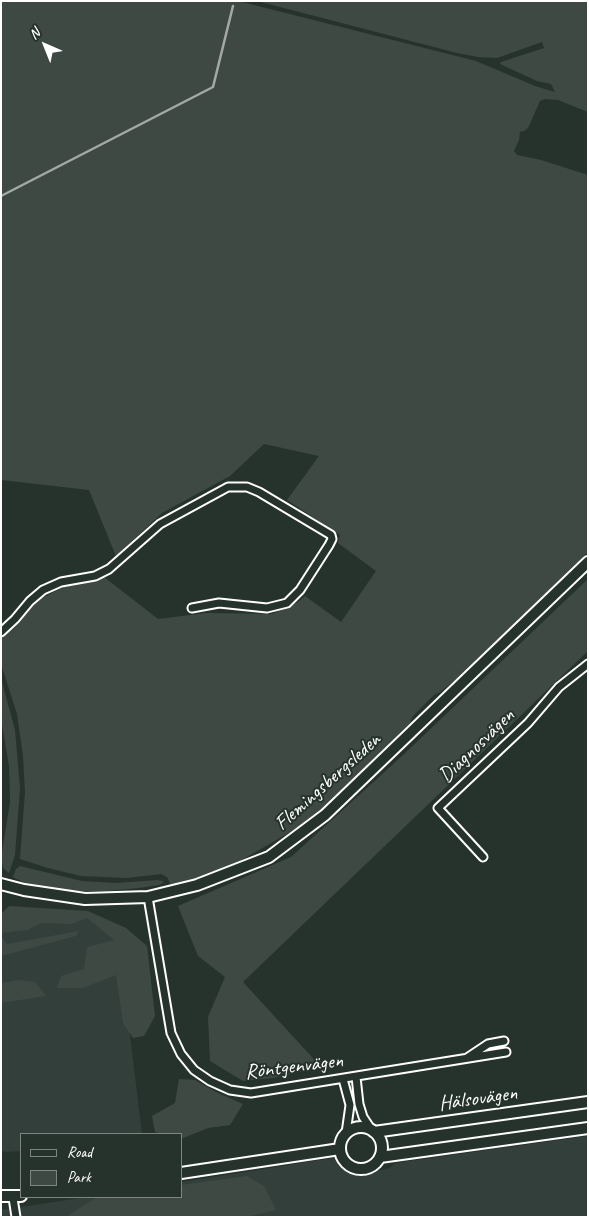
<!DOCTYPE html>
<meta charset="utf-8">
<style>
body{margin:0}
#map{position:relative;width:589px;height:1218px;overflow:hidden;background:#26332d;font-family:Caveat,sans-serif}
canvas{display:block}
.frame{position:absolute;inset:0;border:2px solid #fff;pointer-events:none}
.legend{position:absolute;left:20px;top:1133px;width:162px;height:65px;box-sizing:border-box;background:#26332d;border:1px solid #7d8581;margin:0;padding:6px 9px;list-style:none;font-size:15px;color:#fff}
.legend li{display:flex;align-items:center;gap:10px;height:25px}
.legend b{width:25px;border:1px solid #7d8581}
.north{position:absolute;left:20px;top:20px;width:50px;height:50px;-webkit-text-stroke:4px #26332d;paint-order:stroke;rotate:316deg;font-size:14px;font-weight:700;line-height:20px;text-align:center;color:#fff}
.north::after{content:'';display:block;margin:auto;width:18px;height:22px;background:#fff;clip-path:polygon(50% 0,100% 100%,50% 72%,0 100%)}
</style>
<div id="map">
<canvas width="589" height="1218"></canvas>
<div class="frame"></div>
<ul class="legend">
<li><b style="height:6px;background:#26332d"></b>Road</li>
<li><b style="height:14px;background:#3e4944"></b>Park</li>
</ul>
<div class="north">N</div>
</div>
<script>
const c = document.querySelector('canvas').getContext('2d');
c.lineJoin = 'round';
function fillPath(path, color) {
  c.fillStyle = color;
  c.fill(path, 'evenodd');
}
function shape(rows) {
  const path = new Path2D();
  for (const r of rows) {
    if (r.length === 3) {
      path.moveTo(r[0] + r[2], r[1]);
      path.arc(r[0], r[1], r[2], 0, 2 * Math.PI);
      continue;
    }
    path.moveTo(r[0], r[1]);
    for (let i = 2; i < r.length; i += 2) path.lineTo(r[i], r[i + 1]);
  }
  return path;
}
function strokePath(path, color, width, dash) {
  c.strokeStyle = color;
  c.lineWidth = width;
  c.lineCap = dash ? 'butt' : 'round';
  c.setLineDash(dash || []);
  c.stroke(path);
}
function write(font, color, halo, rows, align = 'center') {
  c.font = font + ' Caveat,sans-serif';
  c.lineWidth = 4;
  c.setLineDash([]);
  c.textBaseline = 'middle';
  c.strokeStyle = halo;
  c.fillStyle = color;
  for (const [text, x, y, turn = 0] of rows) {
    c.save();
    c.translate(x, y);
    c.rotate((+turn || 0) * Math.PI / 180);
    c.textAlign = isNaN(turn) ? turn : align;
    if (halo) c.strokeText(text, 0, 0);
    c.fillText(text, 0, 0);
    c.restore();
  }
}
const built = shape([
 [86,914,118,935,142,1134,21,1134,21,1151,7,1152,1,1151,1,924],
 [588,1136,588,1217,1,1217,1,1210,87,1197,181,1197,181,1182,333,1158,355,1176,390,1168,395,1163]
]);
const green = shape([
 [1,1,238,1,476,61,535,86,555,92,551,84,537,81,500,64,501,62,544,48,542,42,497,58,478,57,457,53,257,1,588,1,588,112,558,100,545,99,540,101,528,128,524,131,520,132,519,140,514,151,517,155,541,160,588,175,588,552,462,675,440,692,434,695,413,716,410,723,321,810,297,828,240,861,208,875,175,885,171,885,167,877,161,874,127,878,81,876,48,868,20,859,25,792,23,756,17,714,1,664,1,637,14,628,35,603,42,598,66,586,104,577,158,619,206,613,272,614,298,602,305,596,341,622,376,571,338,543,340,535,287,500,319,456,264,444,230,476,162,513,116,556,89,490,1,480],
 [588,579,588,651,243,982,321,1067,273,1078,243,1081,210,1061,208,1017,225,977,198,956,178,906,291,857,402,756],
 [1,678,15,730,20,788,15,855,9,873,3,868,1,858,10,802,9,766,1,719],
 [20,866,82,881,116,883,157,880,163,881,163,883,159,885,139,888,108,891,75,891,49,889,25,883,13,877,16,869],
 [9,906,88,911,126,928,147,946,155,1016,144,1036,133,1038,123,1023,116,975,83,988,57,988,61,976,84,969,87,947,114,940,87,918,72,924,41,923,28,930,1,933,1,914],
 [79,931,76,936,1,956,1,935,7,944],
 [18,980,35,982,46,996,1,1003,1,983],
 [179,1079,195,1080,218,1093,243,1104,230,1125,208,1128,181,1139,181,1134,163,1134,155,1132,152,1116,175,1103],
 [247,1176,264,1186,276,1210,246,1217,68,1217,69,1215,96,1198,181,1197,181,1185]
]);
const stream = shape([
 [1,196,213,87,233,6]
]);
const street = shape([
 [1,632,15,619,30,601,43,590,61,582,95,576,109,569,160,524,228,487,247,487,259,492,331,535,332,539,329,545,300,590,287,603,267,608,219,603,192,608],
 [483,857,438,808,528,723,559,687,588,664],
 [148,897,171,1033,181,1054,194,1070,210,1081,230,1090,251,1093,506,1052],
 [467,1058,488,1044,504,1041],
 [356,1077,359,1104,363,1117,371,1129],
 [343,1079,350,1105,346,1133],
 [13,1198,16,1217]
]);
const secondary = shape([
 [1,884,24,890,85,899,148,897,197,885,269,857,325,815,588,562],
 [361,1148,21],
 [374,1132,588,1102],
 [380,1157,588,1128],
 [181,1173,340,1149],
 [1,1196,21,1196]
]);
const streetNames = [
 ["Diagnosvägen",477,746,-44],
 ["Flemingsbergsleden",328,782,-42],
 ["Röntgenvägen",294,1067,-7],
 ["Hälsovägen",478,1099,-8]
];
fillPath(built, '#333f3a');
fillPath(green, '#3e4944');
strokePath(stream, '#a4a9a7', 2.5);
strokePath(street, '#fff', 11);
strokePath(secondary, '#fff', 14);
strokePath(street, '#26332d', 7);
strokePath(secondary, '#26332d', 10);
write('21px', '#fff', '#26332d', streetNames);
</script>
